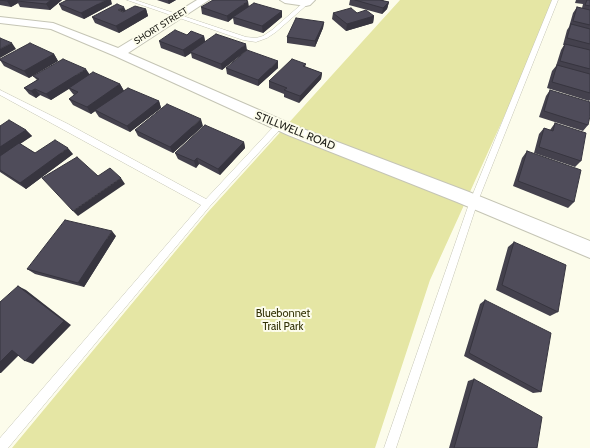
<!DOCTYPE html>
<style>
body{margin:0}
canvas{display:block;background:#fcfceb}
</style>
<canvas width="590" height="448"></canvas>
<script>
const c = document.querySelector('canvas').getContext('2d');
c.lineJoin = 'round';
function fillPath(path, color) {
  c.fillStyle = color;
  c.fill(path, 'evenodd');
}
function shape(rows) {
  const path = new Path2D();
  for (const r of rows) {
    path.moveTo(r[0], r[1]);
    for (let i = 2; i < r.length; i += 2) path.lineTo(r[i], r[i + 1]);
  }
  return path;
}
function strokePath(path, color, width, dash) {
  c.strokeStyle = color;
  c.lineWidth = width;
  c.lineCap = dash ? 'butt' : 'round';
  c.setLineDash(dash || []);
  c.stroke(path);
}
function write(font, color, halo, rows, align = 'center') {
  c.font = font + ' Cabin,sans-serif';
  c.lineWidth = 4;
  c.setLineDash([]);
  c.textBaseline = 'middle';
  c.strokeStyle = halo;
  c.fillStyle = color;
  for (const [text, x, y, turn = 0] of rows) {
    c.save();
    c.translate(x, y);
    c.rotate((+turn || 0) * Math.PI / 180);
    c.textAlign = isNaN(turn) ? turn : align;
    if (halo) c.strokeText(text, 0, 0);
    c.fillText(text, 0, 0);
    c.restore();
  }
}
const green = shape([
 [400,0,557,0,430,280,375,448,12,448,208,212]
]);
const service = shape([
 [127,0,135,0,246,37,256,38,263,36,272,30,304,2,309,3,276,32,267,38,256,42,243,40,127,0],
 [552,0,558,0,478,201,396,448,384,448,470,201,552,0],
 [0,90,68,124,206,199,277,123,283,123,284,125,210,206,8,448,0,448,0,438,201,205,0,95,0,90]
]);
const minor = shape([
 [197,0,209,0,128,53,298,127,469,192,590,241,590,258,457,202,288,135,115,56,51,29,0,23,0,17,53,23,118,48,197,0],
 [280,0,315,0,310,5,306,6,285,3,280,0]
]);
const wall = shape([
 [0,0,62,0,50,10,20,7,18,3,11,7,0,5],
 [157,0,176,0,169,4],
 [350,0,384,0,383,1,389,2,387,9,382,14,349,5],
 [576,0,590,0,590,100,589,101,547,88,552,71,556,66,561,50,564,45,563,45,567,30,569,27,573,13,577,7,582,8,583,4,575,3],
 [59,4,112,4,84,19,62,10],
 [249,6,282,11,282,17,263,33,234,24,233,18,228,22,202,14,201,7],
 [146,9,148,16,119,33,95,23,92,17,126,11],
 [333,13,357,13,374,16,373,23,346,31,332,19],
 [324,22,323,28,315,47,287,43,287,37],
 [187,35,204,36,205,41,247,50,222,70,192,58,191,53,185,57,161,48,159,41],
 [54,54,58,61,29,78,4,66,0,60,0,59],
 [306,64,305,67,322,73,321,79,299,103,284,97,284,94,269,88,269,81],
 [226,68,278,68,258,86,227,74],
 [90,75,120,84,124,91,159,101,161,108,130,132,99,117,95,111,91,114,73,105,69,99,74,95,73,94,69,89,51,100,40,95,36,98,29,94,24,88,37,80,33,76],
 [550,90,588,125,583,131,539,117,546,96],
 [555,123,581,161,575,167,534,153,539,134,544,128,550,130],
 [0,126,26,130,32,136,20,144,35,153,73,154,26,189,0,172],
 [203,126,173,153,138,136,135,130],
 [244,142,245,148,220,175,199,164,196,168,178,159,175,153],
 [527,151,574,202,568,208,513,186,522,158],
 [116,236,84,287,35,274,27,269],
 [514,242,558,312,550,316,496,290,508,247],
 [485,300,541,392,533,393,464,356,480,304],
 [474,379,537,448,449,448,468,381]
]);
const shadedWall = shape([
 [9,0,22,0,17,1,18,3,11,7,7,1],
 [51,0,62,0,50,10,46,4],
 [106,0,111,0,112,4,84,19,81,13],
 [168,0,176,0,169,4],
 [248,1,249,7,233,17,233,18,228,22,227,16],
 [389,2,387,9,382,14,383,8],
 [124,7,127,13,118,10],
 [146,9,148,16,119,33,116,26],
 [282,11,282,17,263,33,262,26],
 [374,16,373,23,346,31,347,24],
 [324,22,323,28,315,47,315,41],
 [204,36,205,42,190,52,191,53,185,57,183,50],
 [12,43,16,49,0,58,0,49],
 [246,44,247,50,222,70,221,64],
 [54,54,58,61,29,78,24,71],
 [278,61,278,68,258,86,258,80],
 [86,69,90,75,51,100,46,94],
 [322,73,321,79,299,103,300,96],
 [120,84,124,91,91,114,87,107],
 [35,89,40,95,36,98,31,91],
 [159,101,161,108,130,132,127,126],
 [201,119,203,126,173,153,170,147],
 [26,130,32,136,0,157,0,147],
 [244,142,245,148,220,175,218,169],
 [68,148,73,154,26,189,20,183],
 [197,158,199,164,196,168,194,161],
 [121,178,125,184,78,216,73,211],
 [112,231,116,236,84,287,78,283],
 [18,286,26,290,71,325,33,364,25,361],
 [12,350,21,353,1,373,0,373,0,362]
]);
const building = shape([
 [0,0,9,0,7,1,0,0],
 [18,0,51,0,46,4,17,1,18,0],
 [67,0,106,0,81,13,59,4,67,0],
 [213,0,245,0,248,1,227,16,201,7,213,0],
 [355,0,380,0,389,2,383,8,355,0],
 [587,0,590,0,590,6,585,5,587,0],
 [254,3,282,11,262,26,233,17,254,3],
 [117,4,124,7,118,10,123,12,135,6,146,9,116,26,92,17,117,4],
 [577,7,590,10,590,25,573,21,577,7],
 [351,8,357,13,366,10,374,16,347,24,333,13,351,8],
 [296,18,324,22,315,41,287,37,296,18],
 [571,24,590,29,590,44,567,38,571,24],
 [175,30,187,35,191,31,204,36,183,50,159,41,175,30],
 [216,34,246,44,221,64,190,52,216,34],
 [0,38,12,43,0,49,0,38],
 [30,43,54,54,24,71,0,60,0,59,30,43],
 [565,44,590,50,590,69,560,61,565,44],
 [247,50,278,61,258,80,226,68,247,50],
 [63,59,86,69,46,94,35,89,31,91,24,88,39,79,33,76,63,59],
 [292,59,306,64,303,66,322,73,300,96,284,90,287,88,269,81,292,59],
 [557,65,590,74,590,93,552,82,557,65],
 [93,72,120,84,87,107,69,99,78,92,69,88,93,72],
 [128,88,159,101,127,126,95,110,128,88],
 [550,90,590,102,590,116,588,125,544,111,550,90],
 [167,104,201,119,170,147,135,130,167,104],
 [9,120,26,130,0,147,0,126,9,120],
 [555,123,586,133,581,161,539,147,544,128,553,131,555,123],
 [205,125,244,142,218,169,197,158,194,161,175,153,205,125],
 [55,140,68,148,20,183,0,170,0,156,19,143,35,153,55,140],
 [527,151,581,170,574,202,518,181,527,151],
 [77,157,98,176,110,168,121,178,73,211,42,178,77,157],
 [65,220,112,231,78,283,27,269,65,220],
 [514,242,566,265,558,312,502,285,514,242],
 [18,286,64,321,25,361,12,350,0,362,0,302,18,286],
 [485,300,551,333,541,392,469,353,485,300],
 [474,379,542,417,537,448,454,448,474,379]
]);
const farStreetnames = [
 ["SHORT STREET",161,26,-32]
];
const streetNames = [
 ["STILLWELL ROAD",295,131,22]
];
const parkNames = [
 ["Bluebonnet",283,314],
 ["Trail Park",283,327]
];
fillPath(green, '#e5e6a4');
strokePath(service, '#c5c5b5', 1);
strokePath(minor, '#c5c5b5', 2);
fillPath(service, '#fff');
fillPath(minor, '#fff');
fillPath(wall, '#44414d');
fillPath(shadedWall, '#37353f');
fillPath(building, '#4f4c5a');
strokePath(building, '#37353f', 1);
write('9px', '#20201a', '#fcfceb', farStreetnames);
write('11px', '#20201a', '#fcfceb', streetNames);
write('11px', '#323105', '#fcfceb', parkNames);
</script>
